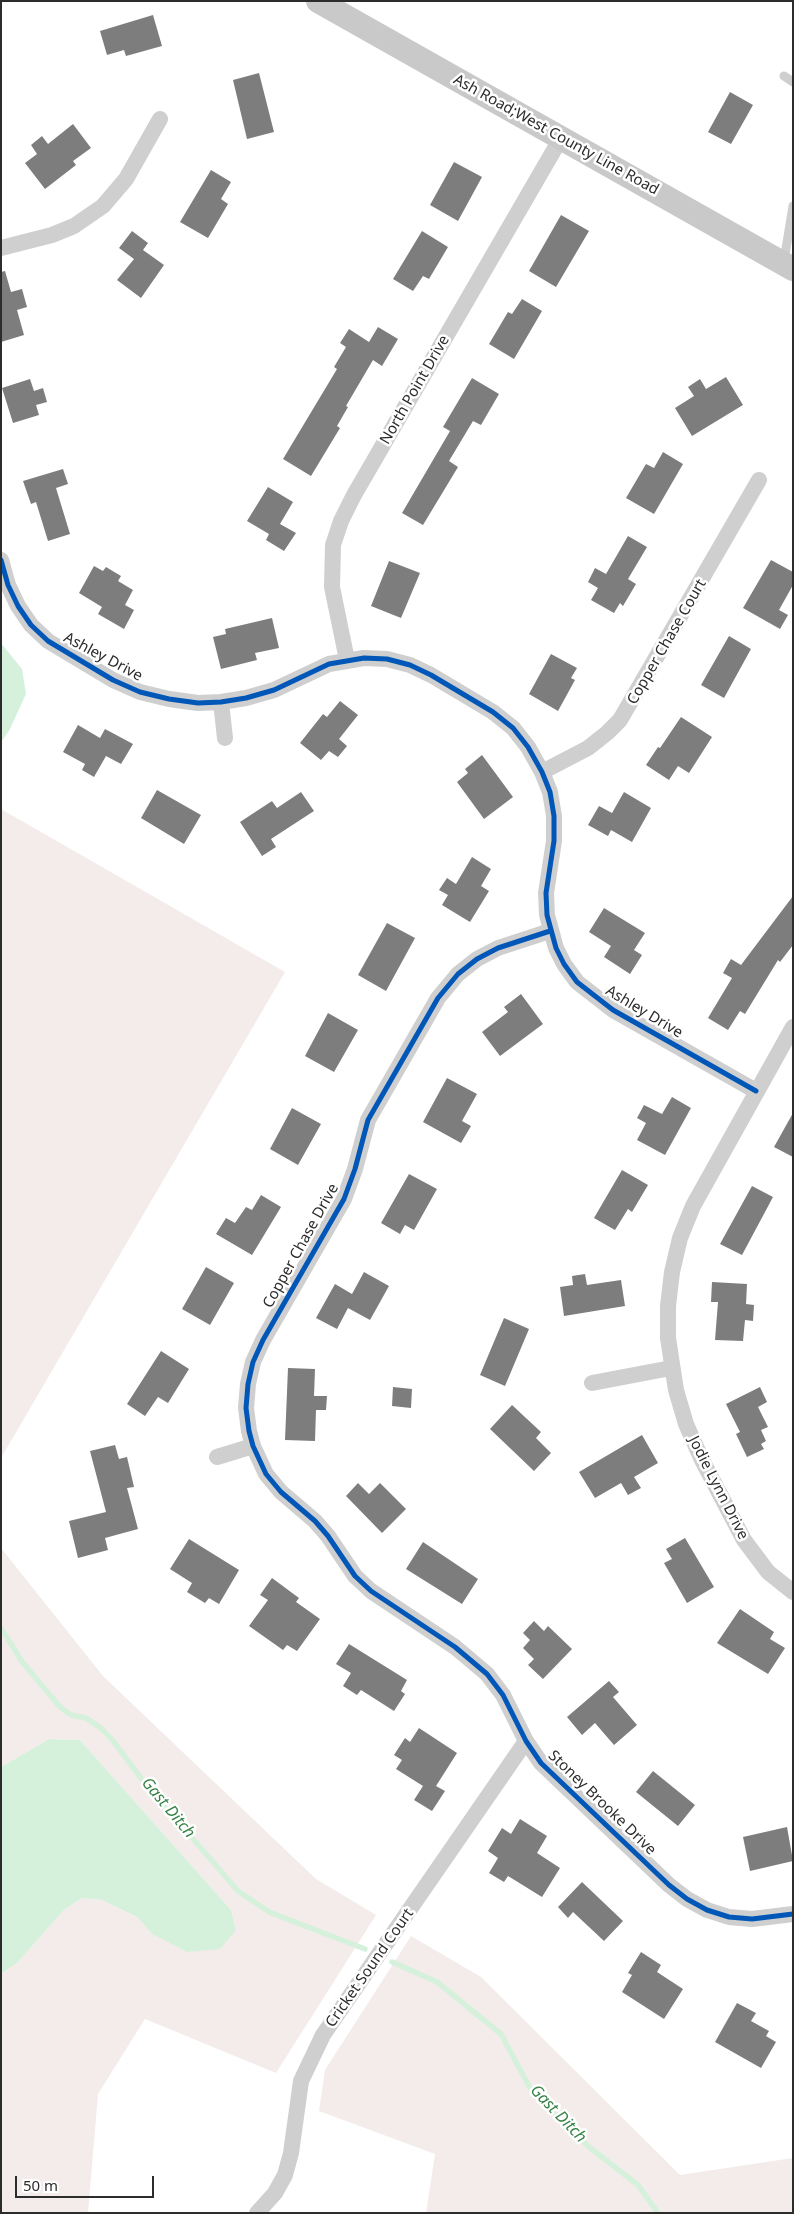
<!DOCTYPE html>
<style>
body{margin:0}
#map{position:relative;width:794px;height:2214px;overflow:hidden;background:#fff;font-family:"Noto Sans",sans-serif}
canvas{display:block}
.frame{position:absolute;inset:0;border:2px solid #2c2c2c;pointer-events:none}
.scale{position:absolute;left:15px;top:2176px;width:139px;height:22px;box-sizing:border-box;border:2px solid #2c2c2c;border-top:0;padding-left:6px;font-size:15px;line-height:18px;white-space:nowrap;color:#2c2c2c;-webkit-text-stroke:4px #fff;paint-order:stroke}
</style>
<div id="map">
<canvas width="794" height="2214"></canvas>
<div class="frame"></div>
<div class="scale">50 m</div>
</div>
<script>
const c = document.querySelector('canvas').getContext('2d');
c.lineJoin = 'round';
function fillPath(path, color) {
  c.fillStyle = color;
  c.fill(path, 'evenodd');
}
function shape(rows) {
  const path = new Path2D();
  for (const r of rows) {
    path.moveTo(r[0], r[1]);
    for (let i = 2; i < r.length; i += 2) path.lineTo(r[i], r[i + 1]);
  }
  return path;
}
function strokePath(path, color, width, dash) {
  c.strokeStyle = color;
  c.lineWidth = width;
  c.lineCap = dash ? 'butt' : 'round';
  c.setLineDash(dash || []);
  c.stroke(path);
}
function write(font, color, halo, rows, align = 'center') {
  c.font = font + ' "Noto Sans",sans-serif';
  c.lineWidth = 5;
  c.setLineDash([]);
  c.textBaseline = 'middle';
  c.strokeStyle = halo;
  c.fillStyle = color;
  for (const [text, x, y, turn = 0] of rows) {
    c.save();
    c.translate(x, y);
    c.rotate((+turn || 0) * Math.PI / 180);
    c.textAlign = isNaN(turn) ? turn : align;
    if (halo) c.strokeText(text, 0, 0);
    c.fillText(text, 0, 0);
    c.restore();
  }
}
const green = shape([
 [1,809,285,972,1,1458],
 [1,1548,103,1676,316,1879,376,1915,276,2073,145,2019,98,2094,88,2213,1,2213,1,1974,17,1963,64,1910,82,1898,102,1900,137,1917,152,1934,236,1930,231,1910,80,1740,49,1739,1,1767],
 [411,1936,481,1977,680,2175,793,2158,793,2213,426,2213,435,2154,319,2111,325,2070]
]);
const water = shape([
 [1,643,22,669,26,694,9,731,1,742],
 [49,1739,80,1740,231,1910,236,1930,220,1949,187,1952,152,1934,137,1917,102,1900,82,1898,64,1910,17,1963,1,1974,1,1767]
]);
const stream = shape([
 [1,1628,23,1663,60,1707,71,1715,86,1718,102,1729,114,1742,143,1781,238,1891,269,1912,365,1949],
 [392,1962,437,1982,501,2034,531,2090,589,2147,638,2185,658,2213]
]);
const building = shape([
 [153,15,162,46,126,56,124,50,107,55,100,31],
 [259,73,274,132,247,139,233,80],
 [730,92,753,105,731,144,708,132],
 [73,124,91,148,73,161,76,165,45,189,25,163,37,154,31,145,42,136,48,144],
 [454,162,482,177,458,221,430,205],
 [211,170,231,182,221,199,228,204,208,238,180,222],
 [561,215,589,231,556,287,529,271],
 [132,231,148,243,143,250,164,265,141,298,117,280,134,259,119,248],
 [422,231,448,247,429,279,423,276,413,291,393,279],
 [5,271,11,292,22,289,27,307,17,310,24,335,1,342,1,272],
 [522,299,542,311,514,359,489,344,508,312,512,314],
 [378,327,398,339,382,366,373,360,346,406,348,407,337,426,340,428,311,476,283,459,337,369,334,367,346,347,340,343,349,329,369,342],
 [726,377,743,405,692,436,675,408,694,396,688,387,700,379,706,389],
 [472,378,499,394,481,425,473,421,449,461,458,467,423,525,402,513,450,431,443,427],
 [30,379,34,391,43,388,47,402,36,405,39,415,13,423,2,388],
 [663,452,683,464,654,514,626,498,646,464,654,468],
 [63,469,68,484,56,488,70,534,48,541,36,502,31,504,23,481],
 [268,487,293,502,280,524,296,533,284,551,266,540,269,534,247,521],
 [628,536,647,547,628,579,636,584,623,606,620,603,614,613,591,600,598,588,588,582,595,568,606,574],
 [771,560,793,572,793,585,779,610,788,615,780,629,743,608],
 [389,561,420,573,401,618,371,606],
 [94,566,103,571,106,567,121,576,118,581,133,590,125,605,134,610,124,629,98,614,102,607,79,593],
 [272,618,279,648,255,653,257,660,221,669,213,637,226,634,225,629],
 [729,636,751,649,724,698,701,685],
 [551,654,577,668,571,678,575,680,558,711,529,694],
 [340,701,358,715,339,739,347,746,338,757,329,751,321,760,300,743,323,714,327,717],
 [681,717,712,737,689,773,678,766,669,780,646,765,658,747,660,748],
 [78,725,100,738,105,729,133,744,121,764,106,756,94,777,82,770,85,764,63,752],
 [482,755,513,797,484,819,457,782,468,773,465,769],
 [157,790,201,815,184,844,141,818],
 [301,792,314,811,271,839,276,847,262,856,240,822,272,801,277,808],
 [624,792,651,808,632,842,611,830,608,836,588,825,599,806,612,813],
 [472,857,491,869,481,886,489,891,470,922,442,905,448,895,439,890,447,878,456,884],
 [793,896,793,945,780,962,778,960,745,1014,740,1011,728,1030,708,1018,732,978,723,973,731,959,741,965],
 [604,908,645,933,634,950,642,955,630,974,604,957,611,946,589,932],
 [387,923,415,938,386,991,358,975],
 [521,994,543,1024,500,1056,482,1032,508,1012,504,1007],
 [328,1013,358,1030,334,1072,305,1056],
 [447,1078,477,1094,462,1121,471,1126,461,1143,423,1122],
 [672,1097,691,1108,665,1155,637,1140,646,1123,637,1118,644,1105,662,1114],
 [292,1108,321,1124,298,1165,270,1149],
 [793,1113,793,1157,774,1147],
 [622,1170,648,1185,632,1212,628,1209,615,1230,594,1218],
 [409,1174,437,1189,414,1230,405,1225,400,1234,381,1223],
 [752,1186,773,1197,742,1255,720,1244],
 [261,1195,281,1207,252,1255,216,1234,226,1218,235,1223,246,1207,252,1210],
 [206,1267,234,1283,210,1325,182,1309],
 [364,1272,389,1286,370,1320,348,1308,337,1329,316,1318,335,1284,352,1294],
 [585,1274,587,1285,621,1280,625,1306,564,1316,560,1287,573,1285,572,1276],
 [712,1282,747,1284,746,1304,754,1305,753,1321,745,1320,743,1341,715,1340,718,1302,711,1302],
 [504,1318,529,1329,505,1386,480,1375],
 [161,1351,189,1369,168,1403,158,1397,145,1416,127,1404],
 [288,1368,315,1369,314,1396,327,1396,326,1410,316,1410,315,1441,285,1440],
 [393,1387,412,1389,411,1408,392,1406],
 [760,1387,767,1402,758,1407,768,1427,761,1430,766,1441,761,1444,764,1449,747,1457,736,1434,740,1432,726,1404],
 [512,1405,541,1432,536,1438,551,1453,534,1471,490,1429],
 [642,1435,658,1463,634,1477,641,1488,628,1495,621,1483,595,1498,579,1472],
 [115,1445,119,1459,127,1457,134,1487,127,1488,138,1529,105,1538,108,1550,78,1558,69,1521,106,1512,90,1451],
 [358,1483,369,1494,380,1483,406,1509,382,1533,346,1496],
 [685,1538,714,1587,687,1603,664,1563,672,1559,666,1549],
 [189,1539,239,1570,219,1604,209,1598,205,1603,187,1592,192,1583,170,1569],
 [423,1542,478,1579,462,1604,406,1569],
 [272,1578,299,1598,296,1602,320,1619,297,1651,287,1645,283,1650,249,1626,268,1600,260,1595],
 [740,1609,774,1632,770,1639,785,1648,768,1674,717,1643],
 [534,1621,544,1631,548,1626,572,1649,543,1679,528,1665,534,1659,523,1648,530,1640,523,1633],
 [349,1644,407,1680,401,1691,405,1694,394,1711,361,1690,357,1695,343,1686,351,1673,336,1664],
 [609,1681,619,1692,613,1697,637,1725,614,1745,595,1723,582,1735,567,1717],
 [419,1728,457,1753,436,1786,445,1791,432,1811,414,1800,423,1786,396,1769,402,1760,394,1755,405,1738,410,1742],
 [653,1771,695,1805,678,1826,636,1792],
 [520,1819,547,1836,537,1853,560,1868,542,1897,508,1876,504,1882,489,1873,498,1858,488,1851,502,1828,511,1834],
 [787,1827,793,1861,750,1871,743,1837],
 [582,1882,623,1921,604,1941,573,1912,568,1918,558,1907],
 [641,1952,661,1965,657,1972,683,1989,664,2019,622,1992,632,1975,628,1973],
 [737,2003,756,2013,751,2021,769,2031,766,2036,776,2042,761,2068,715,2042]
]);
const service = shape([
 [784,76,793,82],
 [784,261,793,206]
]);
const minor = shape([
 [1,248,52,235,74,226,103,206,126,179,160,119],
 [1,560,8,585,18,606,31,625,48,641,113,680,140,692,169,699,198,703,221,702,246,698,274,690,329,664,364,658,387,659,410,665,431,675,493,712,513,728,528,747,542,772,550,792,554,816,554,841,546,893,547,915,556,948,564,964,577,982,613,1010,756,1091],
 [347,660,332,587,333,545,341,521,354,495,561,138],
 [221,702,225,738],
 [542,772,588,748,607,733,620,720,759,480],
 [550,931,498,948,477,959,458,974,438,998,368,1120,355,1169,344,1199,263,1340,253,1362,248,1384,246,1408,249,1431,253,1446,266,1474,281,1492,315,1521,328,1536,355,1576,371,1591,455,1647,487,1674,503,1695,526,1741,541,1763,669,1885,687,1899,707,1910,729,1917,752,1919,793,1914],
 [793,1027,693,1206,680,1238,672,1272,668,1306,668,1338,676,1390,686,1424,702,1460,744,1540,768,1572,793,1592],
 [592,1383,671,1368],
 [217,1457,253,1446],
 [257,2213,275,2193,285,2175,291,2153,301,2081,323,2035,526,1741]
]);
const secondary = shape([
 [318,1,793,269]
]);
const cycleway = shape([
 [1,560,8,585,18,606,31,625,48,641,113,680,140,692,169,699,198,703,221,702,246,698,274,690,329,664,364,658,387,659,410,665,431,675,493,712,513,728,528,747,542,772,550,792,554,816,554,841,546,893,547,915,556,948,564,964,577,982,613,1010,756,1091],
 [550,931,498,948,477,959,458,974,438,998,368,1120,355,1169,344,1199,263,1340,253,1362,248,1384,246,1408,249,1431,253,1446,266,1474,281,1492,315,1521,328,1536,355,1576,371,1591,455,1647,487,1674,503,1695,526,1741,541,1763,669,1885,687,1899,707,1910,729,1917,752,1919,793,1914]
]);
const streetNames = [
 ["Ash Road;West County Line Road",556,135,29],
 ["North Point Drive",415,390,-60],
 ["Copper Chase Court",667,642,-60],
 ["Ashley Drive",103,657,28],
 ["Ashley Drive",644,1012,31],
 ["Copper Chase Drive",301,1246,-61],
 ["Jodie Lynn Drive",718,1488,63],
 ["Stoney Brooke Drive",602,1803,44],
 ["Cricket Sound Court",370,1968,-55]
];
const waterNames = [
 ["Gast Ditch",168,1808,50],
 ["Gast Ditch",558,2114,46]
];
fillPath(green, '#f3ecea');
fillPath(water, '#d6f1db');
strokePath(stream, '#d6f1db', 5.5);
fillPath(building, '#7d7d7d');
strokePath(service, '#cfcfcf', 9);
strokePath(minor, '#cfcfcf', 16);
strokePath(secondary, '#c9c9c9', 24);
strokePath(cycleway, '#0057b8', 5);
write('15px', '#2c2c2c', '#fff', streetNames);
write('italic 16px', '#368244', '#fff', waterNames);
</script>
